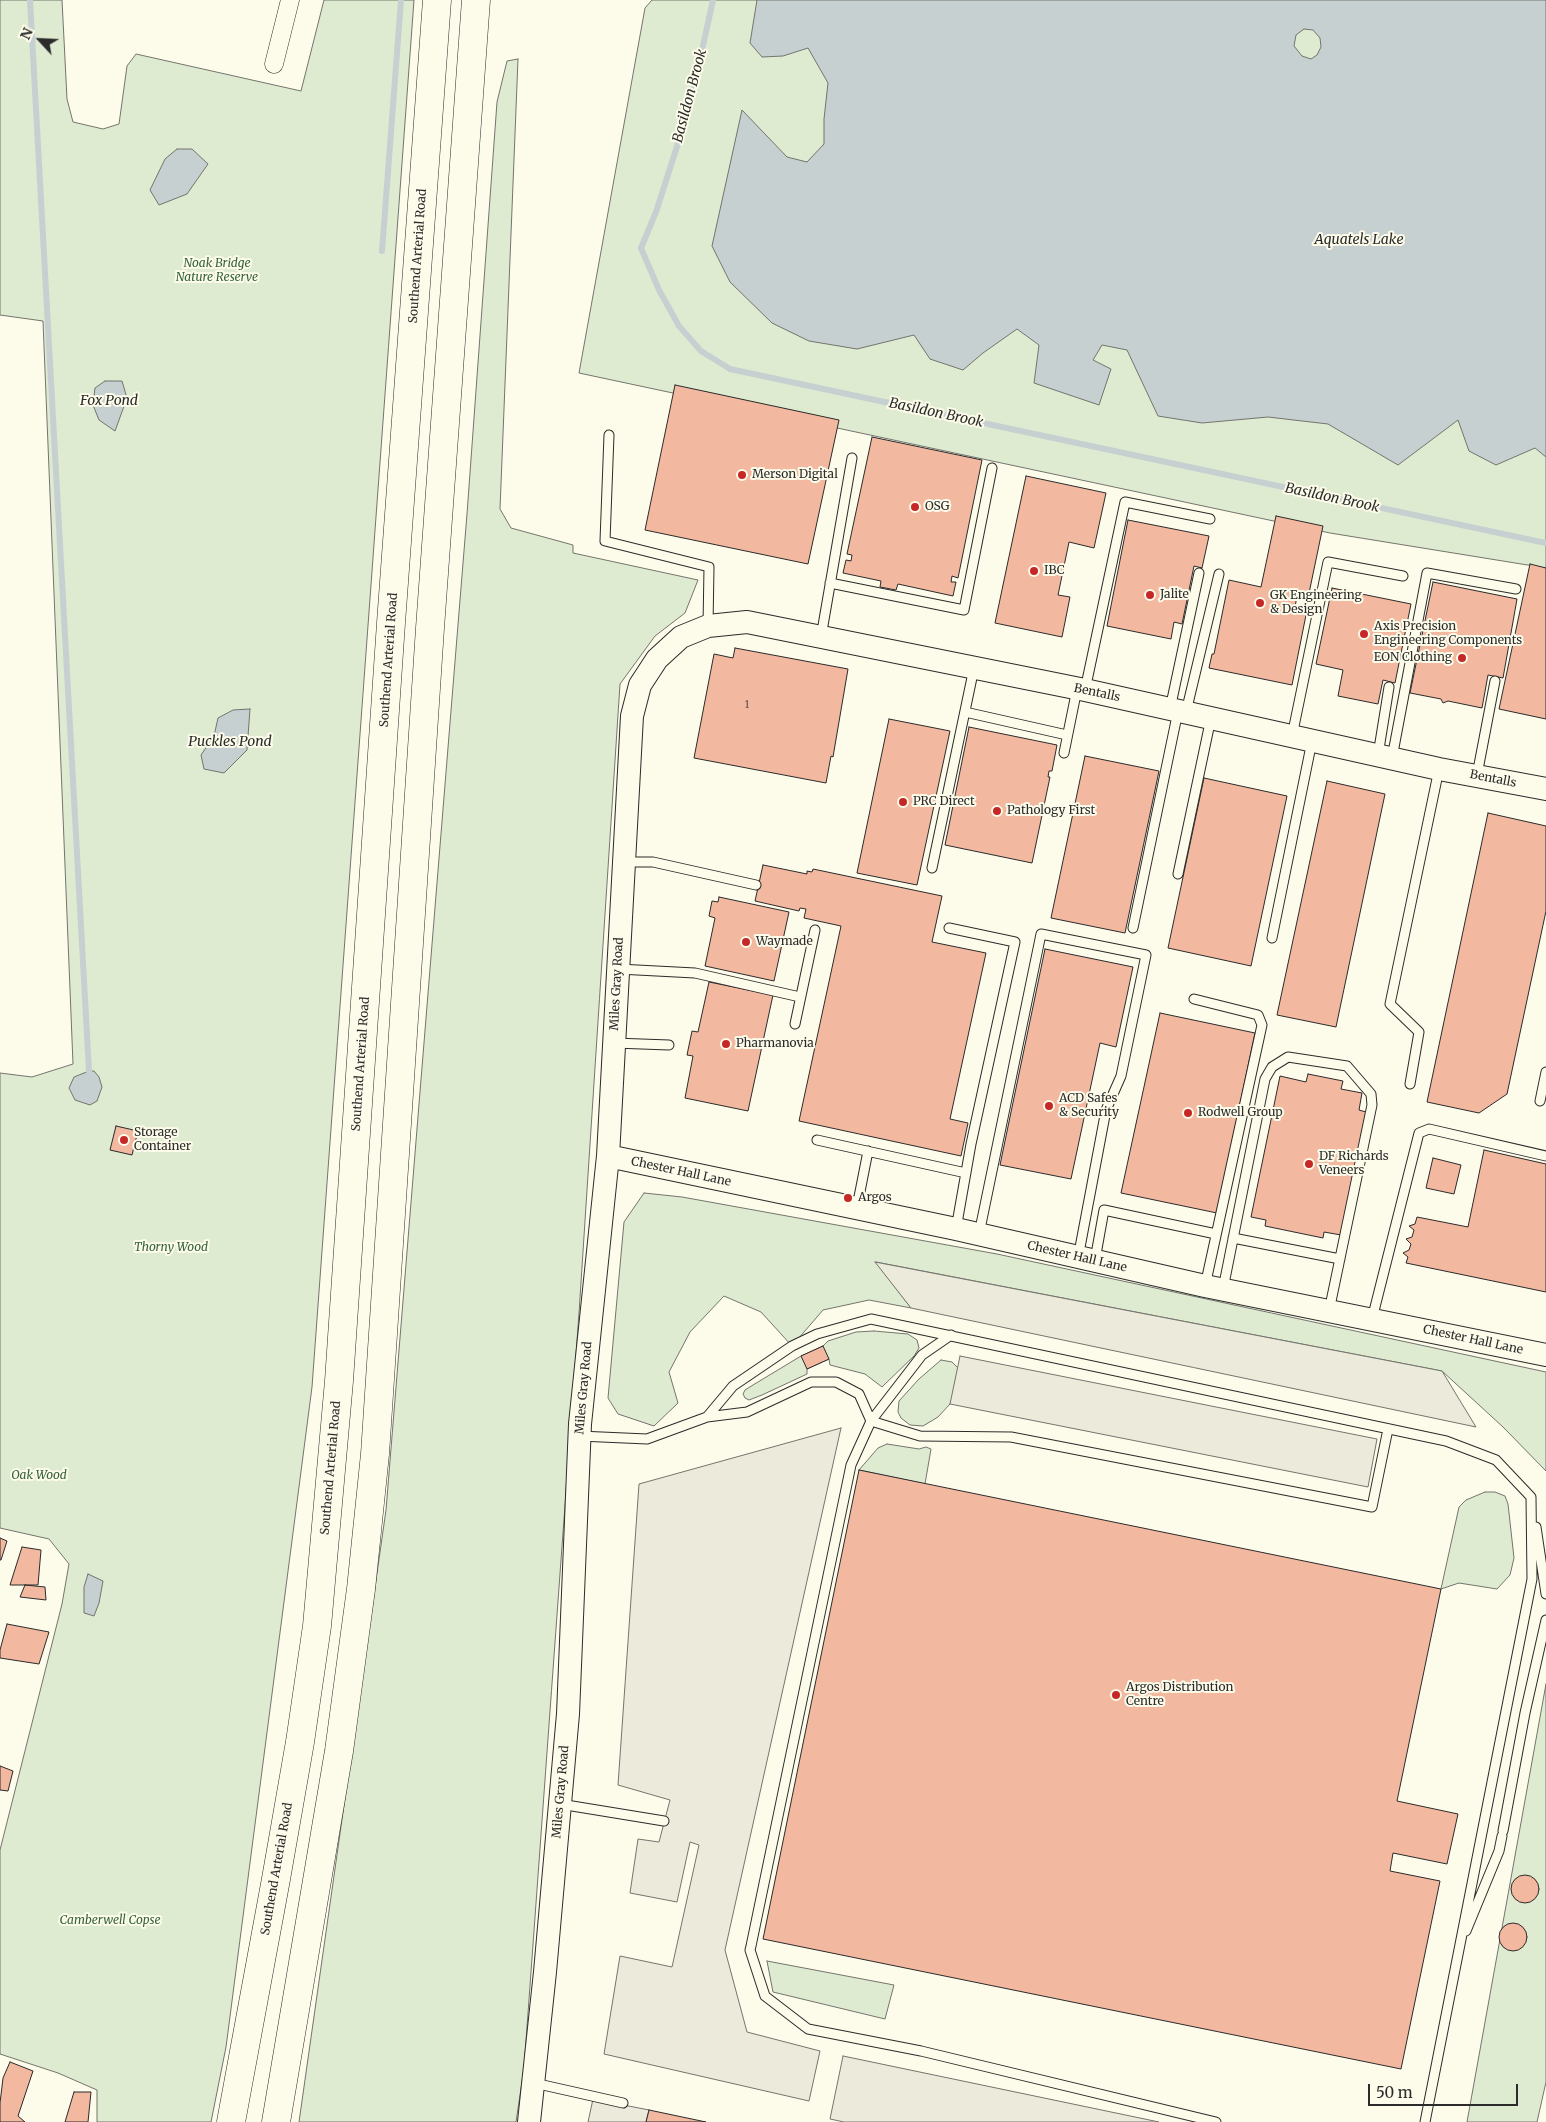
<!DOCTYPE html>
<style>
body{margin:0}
#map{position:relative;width:1546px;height:2122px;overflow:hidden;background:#fdfbea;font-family:Merriweather,serif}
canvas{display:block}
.north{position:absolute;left:15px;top:15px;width:50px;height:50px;-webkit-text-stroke:4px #fdfbea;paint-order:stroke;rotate:295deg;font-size:14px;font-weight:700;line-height:20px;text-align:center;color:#2b2b2b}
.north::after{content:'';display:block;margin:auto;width:18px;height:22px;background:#2b2b2b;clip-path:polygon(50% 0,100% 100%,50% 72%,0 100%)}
.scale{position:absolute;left:1368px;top:2084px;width:150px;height:22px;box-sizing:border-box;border:2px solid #2b2b2b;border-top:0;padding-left:6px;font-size:15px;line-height:18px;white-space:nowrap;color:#2b2b2b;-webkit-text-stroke:4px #fdfbea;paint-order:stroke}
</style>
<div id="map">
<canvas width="1546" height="2122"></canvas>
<div class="north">N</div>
<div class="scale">50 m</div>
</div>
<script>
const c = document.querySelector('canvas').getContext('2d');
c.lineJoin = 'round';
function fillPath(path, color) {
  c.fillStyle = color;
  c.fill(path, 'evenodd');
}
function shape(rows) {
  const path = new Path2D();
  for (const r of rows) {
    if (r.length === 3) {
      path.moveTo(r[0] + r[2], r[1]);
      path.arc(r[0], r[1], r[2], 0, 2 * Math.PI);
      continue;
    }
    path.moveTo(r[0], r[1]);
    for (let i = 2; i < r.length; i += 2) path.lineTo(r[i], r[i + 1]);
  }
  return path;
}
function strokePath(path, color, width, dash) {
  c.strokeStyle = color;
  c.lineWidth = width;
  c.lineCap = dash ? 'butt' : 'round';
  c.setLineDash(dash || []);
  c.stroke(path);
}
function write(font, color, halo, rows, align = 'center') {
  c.font = font + ' Merriweather,serif';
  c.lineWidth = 4;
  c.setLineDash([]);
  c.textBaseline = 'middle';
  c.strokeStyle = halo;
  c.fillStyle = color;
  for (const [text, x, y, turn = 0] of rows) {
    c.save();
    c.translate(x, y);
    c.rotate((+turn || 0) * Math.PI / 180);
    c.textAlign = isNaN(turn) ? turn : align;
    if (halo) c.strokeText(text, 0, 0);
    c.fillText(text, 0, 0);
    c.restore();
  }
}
const green = shape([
 [0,0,62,0,67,99,73,122,103,129,119,124,127,66,136,54,301,91,324,0,414,0,312,1387,226,2047,211,2122,97,2122,97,2090,58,2073,0,2054,0,1850,62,1604,69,1564,49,1539,0,1528,0,1073,32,1077,73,1064,43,321,0,315,0,0],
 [652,0,1546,0,1546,568,1330,533,579,373,645,8,652,0],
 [518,59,500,509,511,528,573,545,573,553,698,580,685,613,655,636,620,684,579,1313,524,2068,516,2122,299,2122,386,1510,467,514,497,102,507,61,518,59],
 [644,1193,682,1197,997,1254,1546,1372,1546,1471,1503,1427,1442,1371,876,1262,911,1308,869,1300,823,1310,792,1346,761,1312,724,1296,690,1332,669,1372,678,1403,654,1426,618,1414,608,1398,624,1222,644,1193],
 [874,1331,908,1334,917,1340,919,1348,914,1356,882,1387,865,1374,830,1365,829,1359,807,1369,807,1374,762,1395,749,1400,745,1398,743,1394,745,1390,753,1385,801,1356,823,1346,828,1341,856,1332,874,1331],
 [941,1360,952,1362,958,1368,958,1385,950,1404,938,1417,923,1426,910,1425,901,1418,898,1412,899,1401,919,1379,941,1360],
 [887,1444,919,1449,926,1447,931,1449,925,1484,859,1470,878,1448,887,1444],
 [1485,1492,1495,1492,1505,1496,1508,1504,1514,1558,1510,1575,1497,1589,1459,1583,1441,1589,1459,1507,1466,1500,1485,1492],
 [1546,1684,1546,2082,1537,2122,1467,2122,1546,1684],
 [767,1961,894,1985,885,2019,773,1992,767,1961]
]);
const parking = shape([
 [875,1262,1442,1371,1476,1427,911,1308,875,1262],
 [960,1356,1377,1439,1368,1487,950,1404,960,1356],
 [841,1428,725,1950,747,2032,820,2051,809,2101,604,2054,620,1956,672,1967,699,1845,690,1842,677,1902,630,1893,638,1839,659,1842,670,1800,618,1785,639,1484,841,1428],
 [843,2056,1159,2122,844,2122,830,2119,843,2056],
 [593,2099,649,2110,646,2122,588,2122,593,2099]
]);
const water = shape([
 [757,0,1546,0,1546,457,1535,448,1496,465,1469,451,1458,420,1398,465,1328,424,1268,417,1202,423,1158,416,1127,350,1102,345,1093,360,1111,369,1099,405,1034,383,1039,345,1017,329,983,353,963,370,930,359,914,335,857,349,809,341,772,323,730,282,712,246,742,110,787,157,807,162,824,144,824,119,828,83,808,48,783,56,762,57,750,43,757,0],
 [1304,29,1313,30,1320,38,1321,47,1317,55,1311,59,1302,56,1294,46,1296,35,1304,29],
 [177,149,192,149,208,164,187,194,159,205,150,190,165,159,177,149],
 [105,381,122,381,127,398,115,431,99,420,93,405,95,388,105,381],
 [250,709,247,750,224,773,204,769,201,755,214,736,218,718,233,710,250,709],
 [89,1071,94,1071,99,1077,102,1087,97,1101,90,1105,75,1100,69,1088,74,1077,89,1071],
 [88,1574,103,1581,99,1603,94,1616,84,1613,84,1587,88,1574]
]);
const stream = shape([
 [30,0,89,1071],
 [713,0,689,109,656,212,641,248,659,290,679,326,701,351,730,369,1546,543],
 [382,251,401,0]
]);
const building = shape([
 [675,385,839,420,808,564,645,530,675,385],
 [872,437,982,460,958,578,952,576,951,582,956,582,953,596,898,584,896,590,880,587,881,581,843,573,846,560,851,561,852,555,847,554,872,437],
 [1026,476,1106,493,1094,548,1069,542,1058,595,1070,597,1062,637,995,623,1026,476],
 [1276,516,1323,526,1308,598,1297,596,1295,607,1307,610,1292,685,1209,668,1212,654,1214,654,1229,580,1261,587,1276,516],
 [1128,520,1209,536,1202,568,1194,566,1182,624,1174,622,1171,639,1107,626,1128,520],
 [1530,564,1546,568,1546,719,1499,709,1530,564],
 [1433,582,1517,599,1503,678,1488,675,1482,708,1448,701,1443,703,1441,699,1410,693,1433,582],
 [1332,588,1411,604,1395,683,1383,680,1378,704,1338,696,1343,670,1316,664,1332,588],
 [735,648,848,669,833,757,831,756,826,783,694,758,714,654,733,658,735,648],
 [889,719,950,731,917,885,857,873,889,719],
 [969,727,1057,745,1052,771,1049,771,1048,777,1050,777,1032,863,945,845,969,727],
 [1085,756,1159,771,1125,933,1051,918,1085,756],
 [1204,778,1287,796,1251,966,1168,948,1204,778],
 [1327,781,1385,794,1336,1027,1277,1015,1327,781],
 [1488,813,1546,826,1546,911,1507,1094,1479,1113,1427,1102,1488,813],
 [763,865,807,874,807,871,812,872,813,869,942,896,932,942,986,953,950,1119,968,1123,961,1156,799,1121,841,926,804,918,806,909,800,908,799,911,755,901,763,865],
 [719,897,789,912,774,981,705,966,715,918,709,916,712,901,718,902,719,897],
 [1045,949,1133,967,1116,1047,1100,1043,1071,1179,1000,1165,1045,949],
 [709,982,773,995,748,1111,685,1098,693,1056,687,1055,692,1031,698,1032,709,982],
 [1160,1013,1255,1033,1217,1213,1121,1193,1160,1013],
 [1308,1074,1343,1081,1341,1089,1362,1093,1359,1110,1366,1112,1341,1235,1324,1232,1323,1238,1265,1226,1266,1220,1251,1217,1280,1076,1306,1082,1308,1074],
 [116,1126,138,1131,132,1155,110,1150,116,1126],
 [1484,1150,1546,1164,1546,1292,1406,1263,1408,1257,1403,1253,1409,1250,1411,1244,1406,1239,1412,1237,1414,1230,1409,1226,1415,1224,1417,1217,1468,1227,1484,1150],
 [1433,1158,1461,1165,1454,1194,1426,1188,1433,1158],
 [823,1346,829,1359,807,1369,801,1356,823,1346],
 [859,1470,1441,1589,1397,1801,1458,1814,1447,1864,1393,1853,1390,1871,1440,1881,1401,2069,763,1939,859,1470],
 [0,1538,7,1541,1,1560,0,1560,0,1538],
 [22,1547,41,1550,38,1585,10,1585,22,1547],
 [25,1585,45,1587,46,1600,20,1597,25,1585],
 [7,1624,49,1632,39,1664,0,1658,0,1650,7,1624],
 [0,1766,13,1771,8,1791,0,1790,0,1766],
 [1525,1889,14],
 [1513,1937,14],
 [10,2062,33,2071,18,2116,25,2122,0,2122,0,2103,3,2078,10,2062],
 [74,2092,91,2092,88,2122,65,2122,74,2092],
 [649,2110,706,2122,646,2122,649,2110]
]);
const service = shape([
 [609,435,605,541,709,567,708,626],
 [830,583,964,610,992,468],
 [821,637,852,458],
 [1085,690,1125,502,1210,519],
 [1170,709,1199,573],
 [965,712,1067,735],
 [1186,712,1219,574],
 [1292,736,1328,562,1403,576],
 [1064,753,1077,689],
 [1378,755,1389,687],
 [1392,758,1427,573,1516,589],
 [1477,775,1495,681],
 [624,862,653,862,756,885],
 [932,868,974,668],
 [1178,874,1211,718],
 [949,928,1015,942,971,1144,956,1229],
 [1133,928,1178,711],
 [1272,938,1312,741],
 [618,969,695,973,800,997],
 [1194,999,1258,1015,1262,1025,1205,1286],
 [795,1024,815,930],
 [614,1043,669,1045],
 [1410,1084,1419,1032,1390,1004,1439,769],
 [1540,1101,1546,1072],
 [817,1140,966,1173],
 [857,1207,868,1151],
 [979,1234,1041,934,1146,955,1121,1076,1106,1110,1078,1258],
 [1233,1238,1340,1259],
 [1095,1260,1104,1210,1216,1234],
 [1223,1289,1265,1079,1272,1067,1288,1057,1347,1066,1371,1094,1372,1105,1329,1311],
 [1372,1319,1419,1133,1429,1129,1546,1156],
 [951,1335,922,1355,871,1421,851,1465,751,1946,750,1950,765,1996,808,2029,921,2051,1216,2122],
 [707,1417,733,1386,792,1346,817,1334,871,1319,1446,1441,1496,1460,1531,1497,1532,1579,1425,2122],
 [579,1436,647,1439,707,1417,747,1412,811,1382,836,1382,859,1394,871,1421,920,1436,1011,1437,1372,1507,1388,1429],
 [1536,1527,1546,1594],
 [560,1804,664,1821],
 [1503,1831,1525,1713,1546,1620],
 [1466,1931,1499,1851,1502,1836],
 [534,2083,623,2103]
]);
const minor = shape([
 [274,64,290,0]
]);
const tertiary = shape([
 [608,1156,956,1229,1205,1286,1546,1355],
 [529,2122,545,1972,568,1714,580,1424,608,1156,632,716,640,685,657,659,681,637,708,626,747,622,1085,690,1439,769,1546,789]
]);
const trunk = shape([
 [231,2122,276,1879,300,1742,317,1626,339,1381,391,623,437,0],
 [276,2122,339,1751,361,1589,375,1454,430,628,476,0]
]);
const markers = [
 [742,475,5,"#c62828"],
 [915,507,5,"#c62828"],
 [1034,571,5,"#c62828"],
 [1150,595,5,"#c62828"],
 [1260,603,5,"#c62828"],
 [1364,634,5,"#c62828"],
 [1462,658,5,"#c62828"],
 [903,802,5,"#c62828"],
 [997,811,5,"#c62828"],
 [746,942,5,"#c62828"],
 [726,1044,5,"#c62828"],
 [1049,1106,5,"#c62828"],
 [1188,1113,5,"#c62828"],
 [124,1140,5,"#c62828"],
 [1309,1164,5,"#c62828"],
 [848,1198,5,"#c62828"],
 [1116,1695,5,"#c62828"]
];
const numberNames = [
 ["1",747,705]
];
const streetNames = [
 ["Southend Arterial Road",418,256,-86],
 ["Southend Arterial Road",389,660,-86],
 ["Bentalls",1097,693,12],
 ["Bentalls",1493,779,11],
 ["Miles Gray Road",617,984,-87],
 ["Southend Arterial Road",361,1064,-86],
 ["Chester Hall Lane",681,1172,12],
 ["Chester Hall Lane",1077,1257,13],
 ["Chester Hall Lane",1473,1340,12],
 ["Miles Gray Road",584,1388,-85],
 ["Southend Arterial Road",331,1468,-85],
 ["Miles Gray Road",561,1792,-85],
 ["Southend Arterial Road",277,1869,-80]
];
const parkNames = [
 ["Noak Bridge",217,264],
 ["Nature Reserve",217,278],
 ["Thorny Wood",171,1248],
 ["Oak Wood",39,1476],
 ["Camberwell Copse",110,1921]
];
const poiNames = [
 ["Merson Digital",752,475],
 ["OSG",925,507],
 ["IBC",1044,571],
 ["Jalite",1160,595],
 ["GK Engineering",1270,596],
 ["& Design",1270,610],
 ["Axis Precision",1374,627],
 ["Engineering Components",1374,641],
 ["EON Clothing",1452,658,"right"],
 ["PRC Direct",913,802],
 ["Pathology First",1007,811],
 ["Waymade",756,942],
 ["Pharmanovia",736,1044],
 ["ACD Safes",1059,1099],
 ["& Security",1059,1113],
 ["Rodwell Group",1198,1113],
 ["Storage",134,1133],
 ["Container",134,1147],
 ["DF Richards",1319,1157],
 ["Veneers",1319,1171],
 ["Argos",858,1198],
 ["Argos Distribution",1126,1688],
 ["Centre",1126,1702]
];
const waterNames = [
 ["Basildon Brook",690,96,-75],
 ["Aquatels Lake",1359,240],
 ["Fox Pond",109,401],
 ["Basildon Brook",936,413,12],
 ["Basildon Brook",1332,498,12],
 ["Puckles Pond",230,742]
];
fillPath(green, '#deebd1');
strokePath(green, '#74746e', 1);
fillPath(parking, '#eceadb');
strokePath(parking, '#74746e', 1);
fillPath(water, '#c7d0d0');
strokePath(water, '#74746e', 1);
strokePath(stream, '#c7d0d0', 6);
fillPath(building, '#f2b8a0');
strokePath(building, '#2b2b2b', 1);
strokePath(service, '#2b2b2b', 11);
strokePath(minor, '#2b2b2b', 19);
strokePath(tertiary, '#2b2b2b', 24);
strokePath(trunk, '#2b2b2b', 29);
strokePath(service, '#fdfbea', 9);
strokePath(minor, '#fdfbea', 18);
strokePath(tertiary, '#fdfbea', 22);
strokePath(trunk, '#fdfbea', 28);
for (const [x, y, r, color] of markers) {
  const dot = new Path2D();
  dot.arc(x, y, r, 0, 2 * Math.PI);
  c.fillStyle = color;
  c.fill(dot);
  strokePath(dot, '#fdfbea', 2);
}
write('10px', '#5d4e48', null, numberNames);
write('12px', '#2b2b2b', '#fdfbea', streetNames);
write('italic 12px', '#34623c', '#fdfbea', parkNames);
write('12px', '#2b2b2b', '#fdfbea', poiNames, 'left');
write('italic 14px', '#2b2b2b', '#fdfbea', waterNames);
</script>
